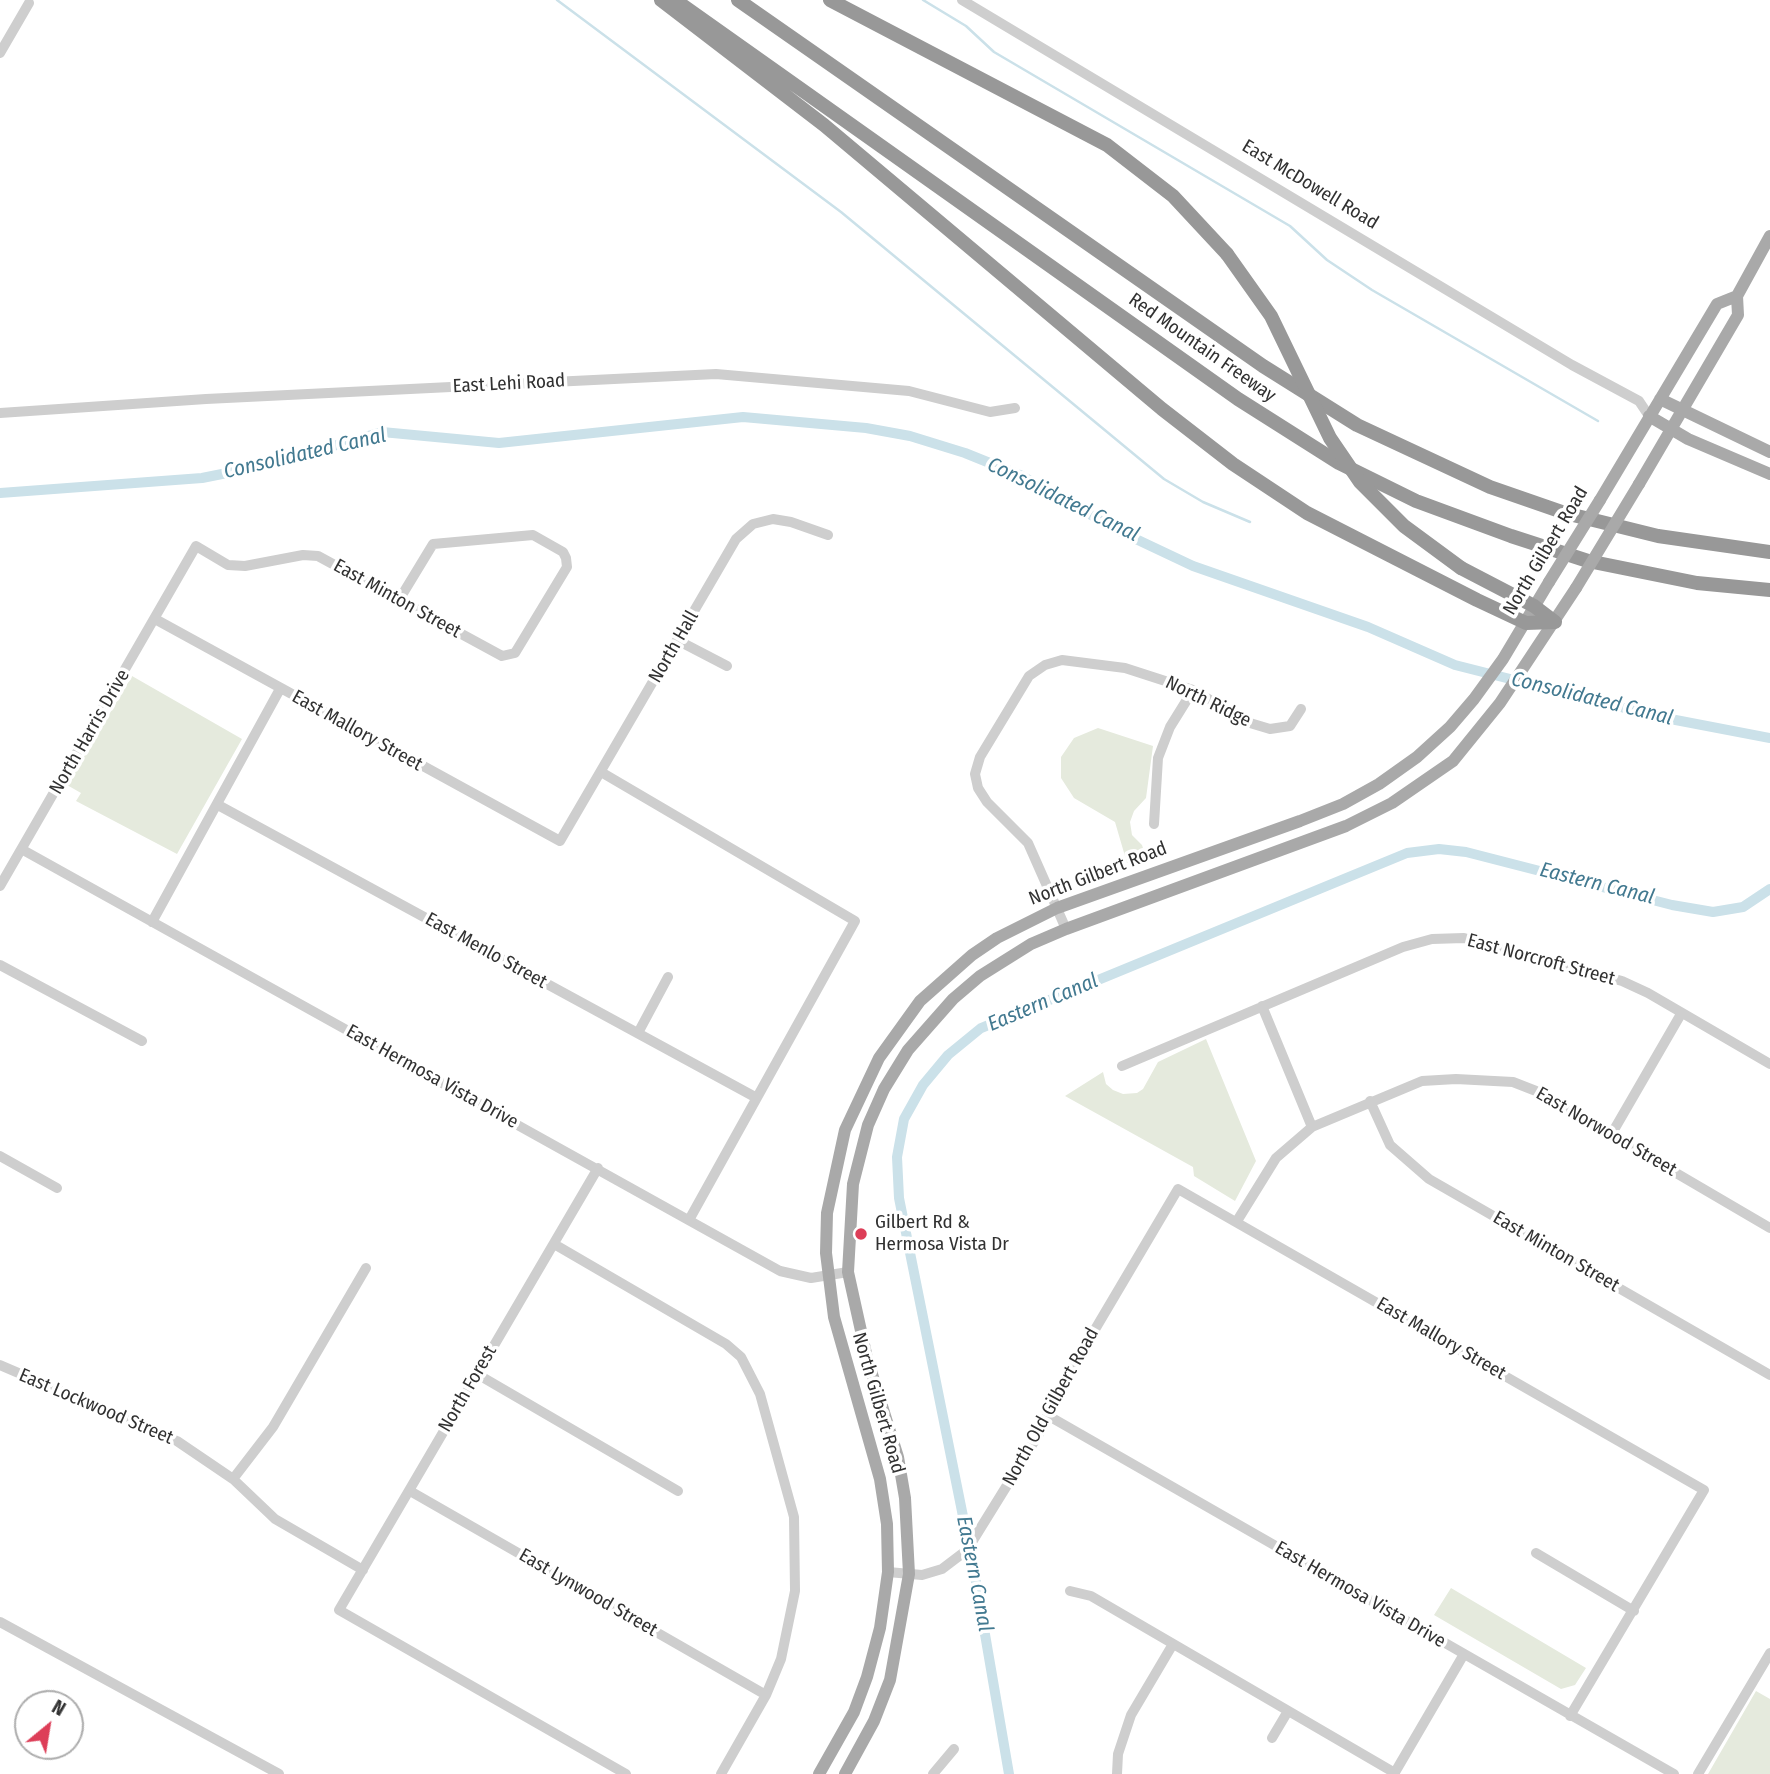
<!DOCTYPE html>
<style>
body{margin:0}
#map{position:relative;width:1770px;height:1774px;overflow:hidden;background:#fff;font-family:"Fira Sans Condensed",sans-serif}
canvas{display:block}
.north{position:absolute;left:14px;top:1690px;width:70px;height:70px;box-sizing:border-box;background:#fff;border:2px solid #adadad;border-radius:50%;rotate:30deg;font-size:19px;font-weight:700;line-height:28px;text-align:center;color:#313131}
.north::after{content:'';display:block;margin:auto;width:24px;height:32px;background:#dd3e58;clip-path:polygon(50% 0,100% 100%,50% 72%,0 100%)}
</style>
<div id="map">
<canvas width="1770" height="1774"></canvas>
<div class="north">N</div>
</div>
<script>
const c = document.querySelector('canvas').getContext('2d');
c.lineJoin = 'round';
function fillPath(path, color) {
  c.fillStyle = color;
  c.fill(path, 'evenodd');
}
function shape(rows) {
  const path = new Path2D();
  for (const r of rows) {
    path.moveTo(r[0], r[1]);
    for (let i = 2; i < r.length; i += 2) path.lineTo(r[i], r[i + 1]);
  }
  return path;
}
function strokePath(path, color, width, dash) {
  c.strokeStyle = color;
  c.lineWidth = width;
  c.lineCap = dash ? 'butt' : 'round';
  c.setLineDash(dash || []);
  c.stroke(path);
}
function write(font, color, halo, rows, align = 'center') {
  c.font = font + ' "Fira Sans Condensed",sans-serif';
  c.lineWidth = 7;
  c.setLineDash([]);
  c.textBaseline = 'middle';
  c.strokeStyle = halo;
  c.fillStyle = color;
  for (const [text, x, y, turn = 0] of rows) {
    c.save();
    c.translate(x, y);
    c.rotate((+turn || 0) * Math.PI / 180);
    c.textAlign = isNaN(turn) ? turn : align;
    if (halo) c.strokeText(text, 0, 0);
    c.fillText(text, 0, 0);
    c.restore();
  }
}
const green = shape([
 [132,676,242,739,177,854,76,801,81,793,67,785],
 [1098,728,1153,746,1146,798,1134,811,1130,822,1132,835,1142,845,1146,858,1127,863,1115,822,1074,798,1061,778,1061,757,1074,738],
 [1206,1039,1256,1161,1235,1201,1194,1176,1193,1167,1065,1096,1103,1072,1106,1084,1113,1090,1123,1094,1137,1093,1143,1089,1158,1062],
 [1451,1588,1586,1668,1575,1685,1561,1689,1434,1615],
 [1756,1691,1770,1699,1770,1774,1708,1774]
]);
const stream = shape([
 [557,0,841,212,1164,479,1203,502,1250,522],
 [923,0,966,26,994,52,1290,226,1327,260,1372,290,1598,421]
]);
const canal = shape([
 [0,493,202,478,267,465,382,432,499,443,743,417,866,428,910,436,965,453,1022,476,1121,532,1193,566,1368,627,1455,665,1660,717,1770,738],
 [1009,1774,975,1576,899,1198,897,1157,904,1119,923,1085,948,1055,981,1028,1407,853,1439,849,1466,852,1672,905,1713,912,1743,907,1770,889]
]);
const minor = shape([
 [962,0,1572,365,1639,401,1649,416],
 [0,53,29,3],
 [0,413,206,399,716,374,909,391,990,412,1015,408],
 [155,619,560,841,736,539,753,524,773,519,791,522,828,535],
 [677,640,727,666],
 [601,772,855,921,689,1220],
 [218,805,755,1097],
 [1154,824,1158,758,1170,727,1193,690],
 [23,850,780,1271,811,1278,848,1272],
 [0,886,196,546,228,565,245,566,303,555,318,556,502,656,515,653,567,567,566,558,563,552,533,535,433,544,399,600],
 [152,922,280,689],
 [1066,929,1028,843,987,802,978,788,975,774,980,757,1029,676,1045,665,1062,660,1125,668,1193,690,1250,723,1270,729,1290,726,1301,709],
 [0,965,142,1041],
 [1262,1006,1312,1127],
 [638,1033,668,977],
 [1122,1066,1403,947,1432,939,1464,938,1622,981,1648,993,1770,1064],
 [1370,1101,1390,1145,1429,1179,1770,1375],
 [1611,1135,1681,1014],
 [0,1156,57,1188],
 [598,1168,339,1610,626,1774],
 [1237,1221,1276,1158,1312,1127,1422,1081,1456,1079,1513,1082,1536,1091,1770,1228],
 [554,1244,726,1344,741,1357,760,1394,794,1517,795,1591,781,1659,766,1695,721,1774],
 [0,1365,177,1441,233,1479,275,1519,363,1570],
 [477,1374,678,1491],
 [1047,1415,1674,1774],
 [233,1479,273,1427,366,1268],
 [410,1491,766,1695],
 [1536,1553,1634,1611],
 [888,1572,922,1575,942,1569,967,1550,1040,1432,1058,1392,1178,1189,1704,1490,1570,1716],
 [1070,1591,1091,1596,1395,1773],
 [0,1622,279,1774],
 [1272,1738,1288,1711],
 [933,1774,954,1749],
 [1117,1774,1118,1754,1131,1715,1173,1644],
 [1394,1774,1464,1654],
 [1698,1774,1770,1653]
]);
const major = shape([
 [1660,399,1770,452],
 [1649,416,1688,439,1770,474],
 [1639,484,1738,315,1737,296,1770,236],
 [1600,500,1717,304,1737,296],
 [819,1774,854,1712,867,1677,880,1628,888,1572,887,1524,880,1479,834,1317,826,1253,827,1213,845,1130,879,1058,920,1001,972,955,997,938,1057,908,1300,821,1343,804,1379,784,1417,757,1450,727,1474,699,1503,659,1549,582],
 [845,1774,874,1721,890,1680,909,1574,905,1498,898,1457,867,1358,848,1272,853,1184,868,1125,884,1089,908,1050,953,999,980,976,1031,944,1066,929,1346,826,1392,803,1453,761,1500,703,1576,588]
]);
const highway = shape([
 [661,0,824,125,1162,409,1233,464,1307,513,1477,600,1526,623,1555,622],
 [675,0,1238,399,1339,463,1416,501,1511,536,1588,561,1697,583,1770,590],
 [738,0,1263,366,1357,425,1490,487,1565,513,1658,536,1770,552],
 [830,0,1107,145,1173,196,1227,254],
 [1461,568,1534,606,1555,622]
]);
const majorBridge = shape([
 [1549,582,1600,500],
 [1576,588,1639,484]
]);
const highwayBridge = shape([
 [1227,254,1271,316,1330,438,1360,482,1404,526,1461,568]
]);
const markers = [
 [861,1234,7,"#dd3e58"]
];
const streetNames = [
 ["East McDowell Road",1310,185,31],
 ["Red Mountain Freeway",1202,348,35],
 ["East Lehi Road",509,384,-3],
 ["North Gilbert Road",1546,551,-59],
 ["East Minton Street",397,599,29],
 ["North Hall",674,647,-60],
 ["North Ridge",1208,702,26],
 ["East Mallory Street",357,731,29],
 ["North Harris Drive",90,732,-60],
 ["North Gilbert Road",1098,874,-21],
 ["East Menlo Street",486,951,29],
 ["East Norcroft Street",1541,960,15],
 ["East Hermosa Vista Drive",432,1077,29],
 ["East Norwood Street",1606,1132,30],
 ["East Minton Street",1556,1252,30],
 ["East Mallory Street",1441,1339,30],
 ["North Forest",468,1389,-60],
 ["North Gilbert Road",878,1403,74],
 ["East Lockwood Street",96,1407,23],
 ["North Old Gilbert Road",1051,1407,-61],
 ["East Lynwood Street",588,1593,30],
 ["East Hermosa Vista Drive",1360,1595,30]
];
const poiNames = [
 ["Gilbert Rd &",875,1223],
 ["Hermosa Vista Dr",875,1245]
];
const waterNames = [
 ["Consolidated Canal",305,454,-13],
 ["Consolidated Canal",1063,500,26],
 ["Consolidated Canal",1592,699,14],
 ["Eastern Canal",1597,884,14],
 ["Eastern Canal",1043,1003,-23],
 ["Eastern Canal",974,1574,79]
];
fillPath(green, '#e5eadd');
strokePath(stream, '#cbe1e9', 2.5);
strokePath(canal, '#cbe1e9', 10);
strokePath(minor, '#cecece', 10);
strokePath(major, '#a9a9a9', 12);
strokePath(highway, '#989898', 14);
strokePath(majorBridge, '#a9a9a9', 12);
strokePath(highwayBridge, '#989898', 14);
for (const [x, y, r, color] of markers) {
  const dot = new Path2D();
  dot.arc(x, y, r, 0, 2 * Math.PI);
  c.fillStyle = color;
  c.fill(dot);
  strokePath(dot, '#fff', 2.5);
}
write('19px', '#313131', '#fff', streetNames);
write('19px', '#313131', '#fff', poiNames, 'left');
write('italic 21px', '#427990', '#fff', waterNames);
</script>
